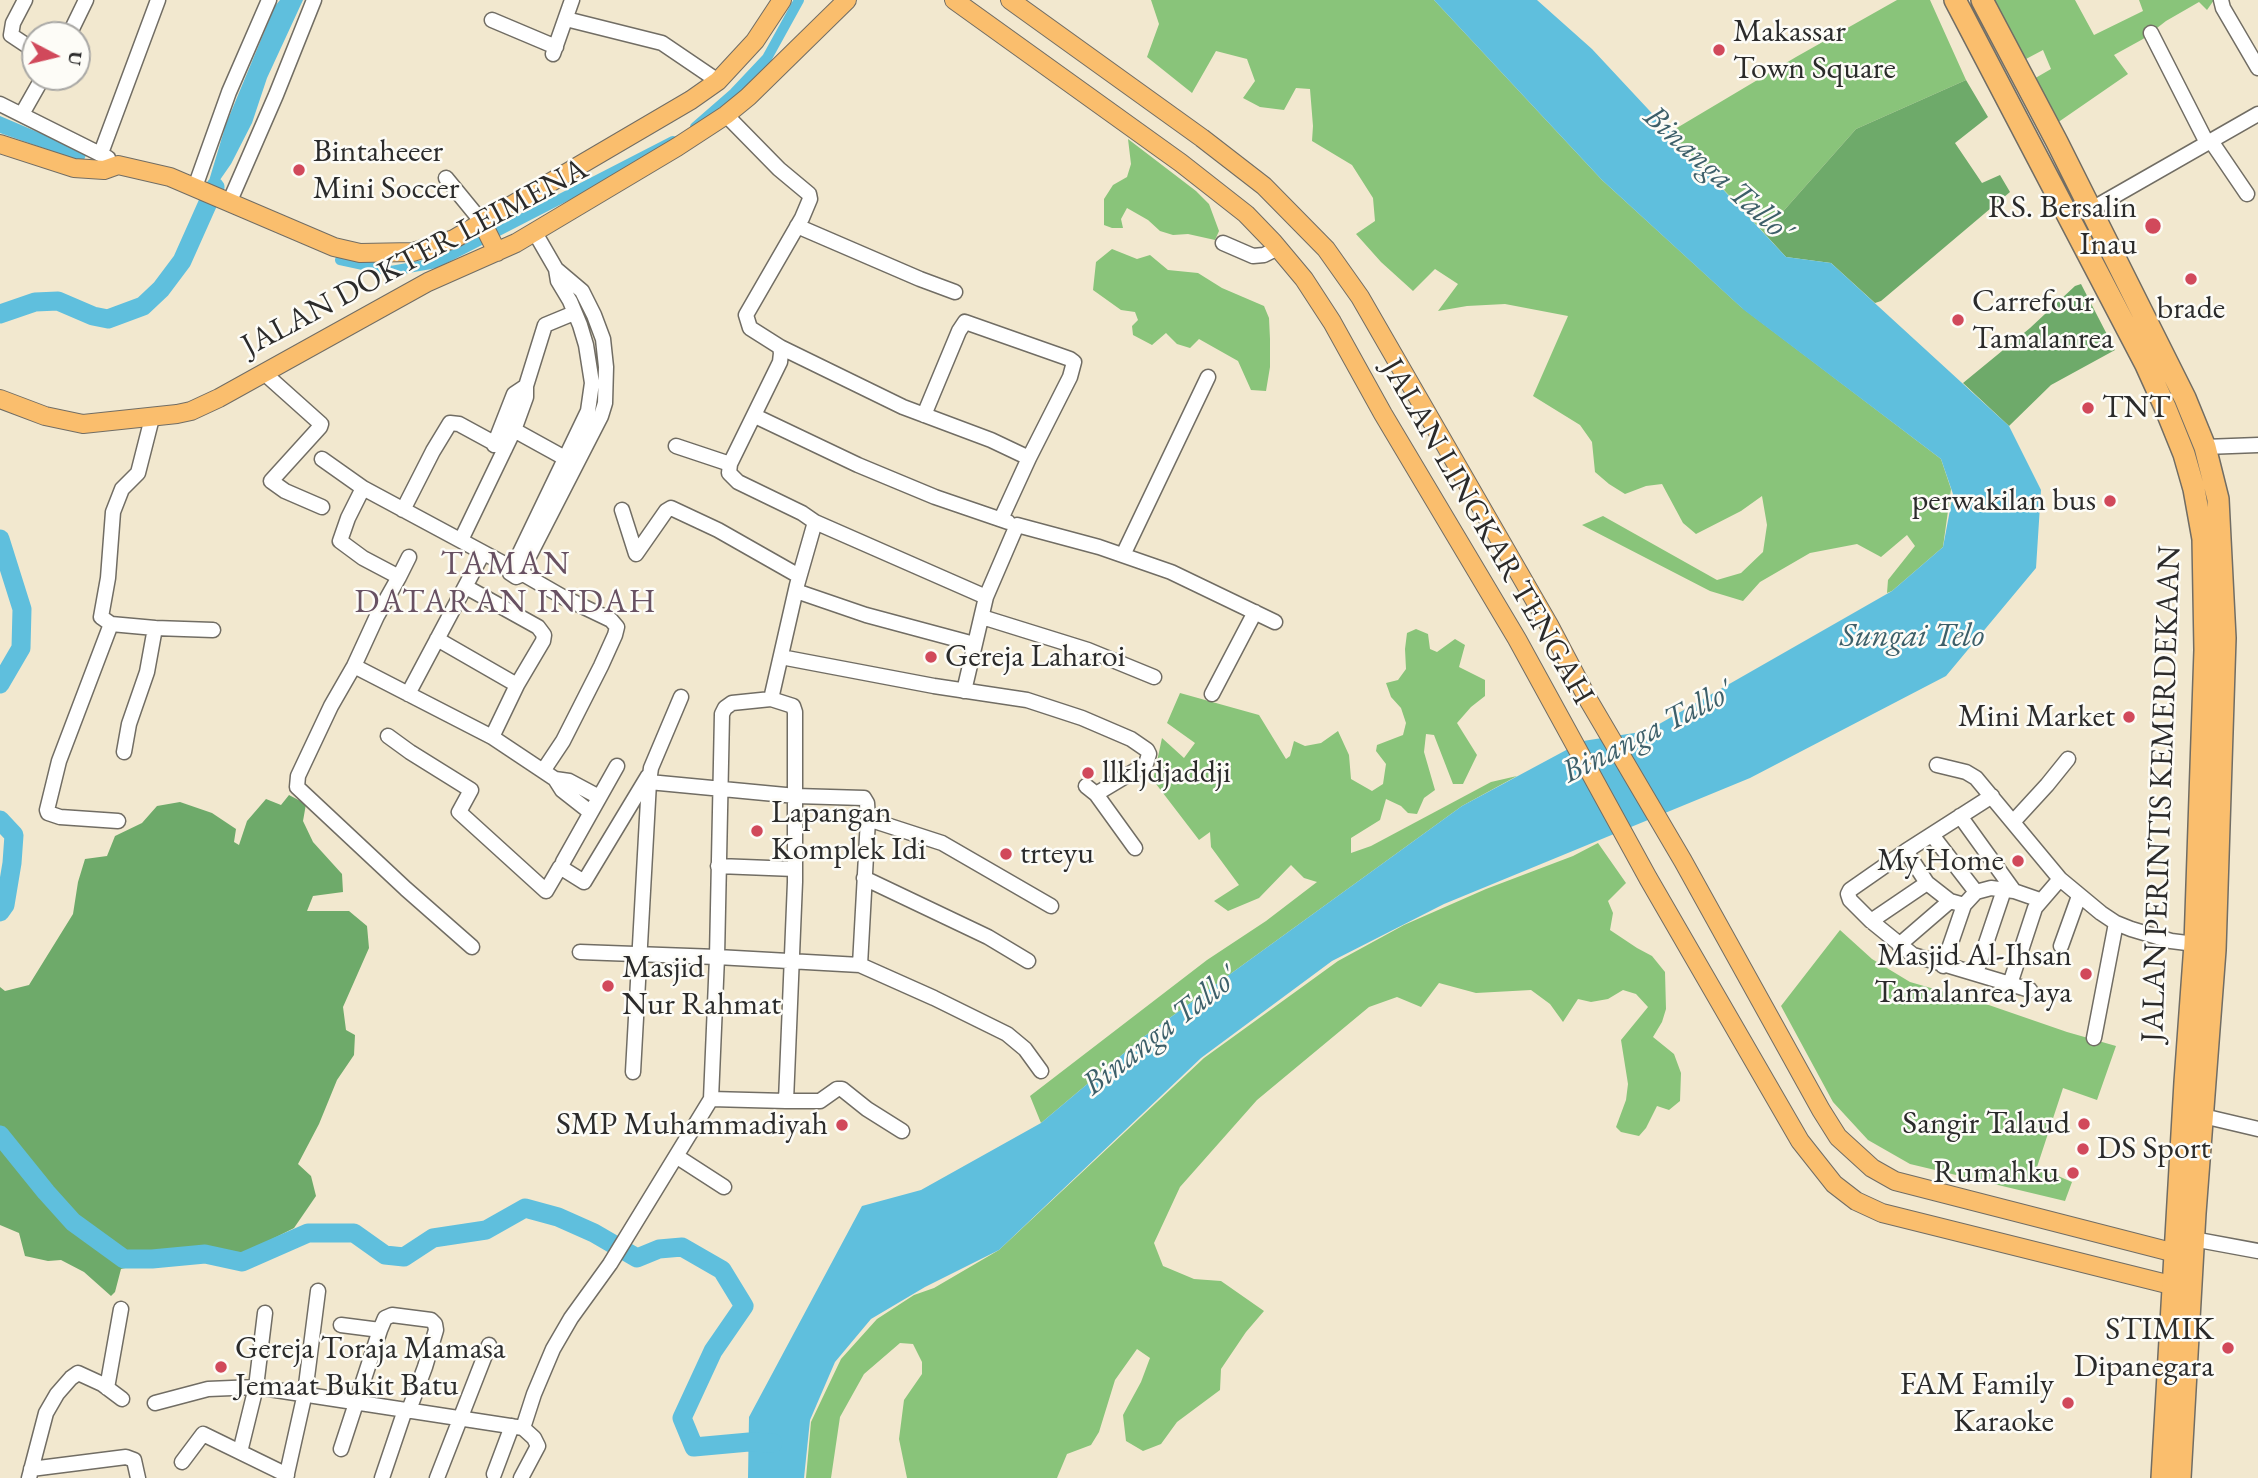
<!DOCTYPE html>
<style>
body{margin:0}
#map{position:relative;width:2258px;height:1478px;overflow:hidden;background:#f2e8cf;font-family:"EB Garamond",serif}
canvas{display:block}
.north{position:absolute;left:21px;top:21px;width:70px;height:70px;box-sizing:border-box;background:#fdfcf7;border:2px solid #a9a8a5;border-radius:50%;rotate:97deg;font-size:19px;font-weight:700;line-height:28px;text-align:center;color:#2b2b2b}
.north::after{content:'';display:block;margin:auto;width:24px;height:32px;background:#d1495b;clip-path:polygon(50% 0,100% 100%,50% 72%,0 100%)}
</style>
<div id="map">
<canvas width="2258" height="1478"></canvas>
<div class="north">U</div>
</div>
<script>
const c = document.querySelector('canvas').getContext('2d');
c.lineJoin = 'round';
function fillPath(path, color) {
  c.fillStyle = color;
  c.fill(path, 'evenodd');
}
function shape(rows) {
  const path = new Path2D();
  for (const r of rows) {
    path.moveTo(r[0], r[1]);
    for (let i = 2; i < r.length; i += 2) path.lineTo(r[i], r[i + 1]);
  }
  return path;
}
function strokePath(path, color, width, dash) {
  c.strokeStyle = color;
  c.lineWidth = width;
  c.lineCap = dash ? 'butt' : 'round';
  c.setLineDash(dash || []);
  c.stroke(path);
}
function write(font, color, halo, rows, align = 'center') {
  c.font = font + ' "EB Garamond",serif';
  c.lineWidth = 5;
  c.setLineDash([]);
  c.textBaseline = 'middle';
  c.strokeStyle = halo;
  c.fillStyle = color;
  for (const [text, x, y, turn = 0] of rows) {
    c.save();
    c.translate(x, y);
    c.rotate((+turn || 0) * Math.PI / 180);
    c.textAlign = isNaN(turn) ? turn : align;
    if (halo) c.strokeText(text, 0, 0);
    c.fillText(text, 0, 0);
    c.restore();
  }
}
const green = shape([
 [1151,0,1434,0,1602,180,1741,307,1941,459,1951,489,1943,547,1892,591,1887,593,1888,580,1915,546,1907,535,1881,557,1857,544,1810,553,1760,582,1743,601,1710,591,1582,525,1603,516,1717,580,1741,573,1763,552,1767,525,1762,496,1741,511,1696,534,1683,523,1662,484,1646,486,1625,494,1609,484,1595,472,1592,442,1580,425,1533,396,1568,316,1505,304,1467,306,1438,311,1458,284,1435,269,1413,291,1381,262,1356,234,1375,221,1373,198,1352,165,1312,141,1313,126,1310,89,1296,88,1284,110,1260,107,1243,98,1255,81,1247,59,1216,51,1192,93,1147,57,1159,24],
 [1897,0,1930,0,1966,80,1856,129,1764,233,1670,132,1796,57],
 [1994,0,2075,0,2094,35,2143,11,2139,0,2214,0,2207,10,2199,2,2166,21,2143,39,2114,55,2128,74,2057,123,2032,80,2051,69,2043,50,2026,59],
 [1128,139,1196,191,1209,204,1219,231,1215,240,1188,234,1173,235,1160,231,1148,220,1127,208,1121,219,1123,228,1112,228,1104,225,1104,199,1113,185,1127,177,1131,164],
 [1112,249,1137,259,1150,255,1168,270,1198,273,1222,288,1264,306,1269,318,1270,339,1270,367,1266,391,1251,390,1238,361,1199,339,1190,348,1177,344,1166,333,1152,345,1133,335,1132,326,1138,320,1135,312,1121,310,1093,290,1096,262],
 [1416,629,1428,634,1430,649,1437,652,1455,639,1465,645,1459,667,1485,680,1485,696,1471,707,1457,723,1477,755,1463,784,1453,784,1434,735,1426,734,1424,752,1435,790,1424,798,1417,814,1408,813,1401,806,1386,799,1380,820,1351,838,1351,853,1371,846,1491,782,1517,776,1462,806,1142,1038,1041,1123,1030,1096,1207,960,1266,921,1317,882,1304,878,1291,865,1259,898,1228,911,1214,901,1239,885,1211,847,1210,832,1199,840,1153,780,1162,738,1184,758,1195,743,1167,723,1180,693,1259,715,1286,759,1290,756,1294,741,1305,746,1321,743,1338,731,1349,755,1351,779,1372,791,1383,784,1386,764,1376,751,1377,745,1403,735,1406,723,1401,708,1391,697,1386,683,1398,680,1406,669,1405,649,1407,633],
 [1598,843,1626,883,1608,901,1613,913,1610,930,1637,948,1652,956,1665,972,1666,1009,1662,1022,1653,1037,1674,1054,1681,1073,1680,1101,1669,1110,1657,1106,1646,1128,1639,1136,1621,1132,1616,1127,1626,1100,1628,1084,1621,1040,1648,1007,1636,994,1623,990,1608,999,1591,1002,1578,999,1563,1022,1550,1004,1531,990,1476,993,1439,983,1421,1007,1397,997,1369,1007,1257,1100,1180,1187,1154,1243,1163,1266,1194,1279,1221,1281,1264,1311,1246,1332,1221,1369,1220,1390,1177,1422,1161,1444,1143,1451,1126,1441,1123,1415,1141,1382,1150,1358,1137,1349,1115,1380,1099,1432,1091,1445,1067,1454,1057,1478,907,1478,899,1439,904,1400,922,1374,922,1362,913,1344,900,1343,864,1374,840,1417,831,1478,806,1478,811,1422,841,1359,877,1319,914,1295,934,1288,999,1250,1204,1058,1338,961,1404,925,1486,889,1573,856],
 [1840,930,1872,959,1910,982,1983,1003,2067,1032,2116,1046,2097,1100,2063,1088,2037,1167,2072,1182,2065,1201,1910,1164,1868,1140,1833,1102,1781,1006]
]);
const forest = shape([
 [1966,80,1988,117,1955,143,1982,183,2000,175,2010,192,1881,301,1875,303,1831,263,1786,257,1764,233,1856,129],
 [2081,284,2115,350,2051,385,2009,426,1963,383,2030,328,2075,286],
 [289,795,306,804,303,821,313,842,342,874,343,892,313,896,307,911,349,911,367,926,369,948,343,1007,346,1030,355,1035,354,1055,337,1080,319,1124,298,1164,311,1176,316,1196,294,1228,239,1256,202,1249,121,1269,115,1292,111,1296,84,1272,61,1260,48,1261,25,1256,19,1233,0,1225,0,987,5,991,29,985,73,914,78,882,85,859,107,856,115,836,142,823,157,806,180,802,212,813,236,829,234,842,239,845,247,821,266,799,281,805]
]);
const water = shape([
 [280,0,303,0,267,78,252,123,231,164,215,187,208,184,226,124,275,6],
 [1434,0,1537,0,1592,49,1786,257,1831,263,2009,426,2041,490,2036,568,1946,676,1750,778,1444,904,1332,961,1201,1058,999,1250,925,1287,871,1319,835,1362,810,1420,804,1478,748,1478,749,1417,862,1206,921,1190,1041,1123,1142,1038,1462,806,1583,741,1647,731,1892,591,1943,547,1953,494,1941,459,1744,310,1602,180],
 [0,116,87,153,83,162,0,133]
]);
const canal = shape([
 [695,127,734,93,767,58,799,0],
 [340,260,391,271,436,263,673,141]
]);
const river = shape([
 [0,314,35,302,58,301,93,316,108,319,143,306,161,289,182,261,215,187],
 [0,539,22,609,21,648,0,684],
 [0,820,14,835,12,863,5,905,0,912],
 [0,1135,46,1192,73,1222,124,1259,152,1259,205,1254,242,1262,308,1233,354,1233,385,1255,404,1257,433,1238,486,1230,525,1208,558,1217,594,1233,637,1258,659,1249,682,1247,722,1270,744,1306,713,1351,682,1418,694,1447,749,1442,773,1443]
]);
const minor = shape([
 [25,0,13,23,11,35,35,51],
 [2221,0,2223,8,2258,68],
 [566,19,662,43,718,81],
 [492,20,556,47],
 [2151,33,2207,143],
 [69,35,86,0],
 [553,54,572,0],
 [0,104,108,158],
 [22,114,43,77],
 [726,115,779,169,809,194,810,199,802,218,746,315,750,328,780,347,781,353,780,362,730,464,729,473,738,482,802,513,815,522,986,597],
 [2211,141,2247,194],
 [101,153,158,0],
 [446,178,482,222],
 [195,187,229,92,269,0],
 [229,203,276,95,314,0],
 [2090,210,2258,114],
 [797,226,920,279,955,292],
 [1223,243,1253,256,1264,255,1278,248],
 [780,347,903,407,991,440,1029,458],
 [264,373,321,424,320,427,271,481,285,491,322,507],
 [924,415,959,331,965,322,1070,359,1074,362,1070,377,1029,458,1001,519],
 [755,416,858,465,935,497,1008,522],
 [152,418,138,473,122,489,113,512,108,578,101,617,111,624,155,628,213,630],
 [514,430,572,462],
 [494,445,514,394,526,386],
 [676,446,730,464],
 [2205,447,2258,445],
 [322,459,363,488,510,567],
 [363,488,348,518,340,541,363,558,399,577,377,616,354,666,331,706,298,776,297,787,406,889,472,947],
 [403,510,433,451,450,423,459,424,505,449],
 [622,510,636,554,666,511,671,508,718,530,799,576],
 [461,540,514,430,526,397,526,386,545,325,574,313],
 [1123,555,1208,377],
 [515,563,588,411,592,383,586,345,580,325,570,301,558,281,556,269,534,231],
 [523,568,521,564,515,563,510,567,510,573,516,577,523,574,523,568,601,416,605,403,606,367,603,339,594,315,582,291,556,269],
 [523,574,563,597,611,620,617,627,615,635,601,666,563,741,543,771],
 [399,577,409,557],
 [466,587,538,627,544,635,543,641,517,685,492,737],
 [796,591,866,615,974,644],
 [982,617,1088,650,1154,677],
 [111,624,59,761,47,810,48,813,60,817,118,821],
 [437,639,517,685],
 [781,657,934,686,1027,700,1082,718,1131,739,1147,750,1149,754,1146,764,1096,794],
 [354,666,492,737,555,779,569,781,599,797],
 [964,691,986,597,1017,525,1099,547,1171,572,1275,622],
 [408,694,483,553],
 [1212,694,1255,612],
 [771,699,797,585,815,522],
 [388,736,410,752,471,790,459,812,546,891,560,867,584,882,648,776],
 [124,752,129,724,147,672,155,628],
 [1937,765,1966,772,1976,778,2060,879,2101,913,2116,923,2131,929,2171,941,2195,944],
 [555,779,562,790,590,812],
 [649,782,651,768,681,697],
 [1086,786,1096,794,1135,848],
 [1992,796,1906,851,1850,890,1848,894,1850,900,1871,921,1913,955,2030,990],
 [1960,816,2014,891],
 [868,819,942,843,1051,906],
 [2013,822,2047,785,2068,759],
 [1932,835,1976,892],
 [1906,851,1927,883,1950,901],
 [563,862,617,766],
 [718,866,795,869],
 [864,878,988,937,1028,961],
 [1871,921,1927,883],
 [1899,945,1950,901,1964,905,1976,892,1991,888,2014,891,2040,900],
 [2061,946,2079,896],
 [580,952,717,957,722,714,725,708,732,703,771,699,793,706,795,712,795,882,786,1101,711,1099],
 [860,965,934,998,1007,1034,1025,1049,1041,1071],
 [1943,966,1964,905],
 [1976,973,2004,890],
 [2010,984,2035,908,2060,879],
 [2094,1038,2116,923],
 [786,1101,820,1101,837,1089,842,1089,867,1109,902,1131],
 [2203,1116,2258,1129],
 [676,1156,724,1187],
 [2193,1239,2258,1251],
 [341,1325,380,1330,341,1449],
 [380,1330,385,1318,392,1315,431,1320,435,1324,436,1330,425,1367,409,1410],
 [107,1388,121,1309],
 [155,1403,208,1389,256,1387,523,1428],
 [240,1452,256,1387,265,1313],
 [182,1462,203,1434,287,1475],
 [31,1469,126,1457,134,1460,138,1478],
 [494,1474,512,1426],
 [29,1478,46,1413,57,1394,71,1378,78,1373,102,1384,122,1399],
 [286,1478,305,1393,318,1291],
 [382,1478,405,1410],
 [437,1478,489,1345],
 [521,1478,538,1446,534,1438,523,1428,534,1394,553,1349,571,1318,610,1264,711,1099,717,957,860,965,868,819,867,803,864,798,796,796,649,782,633,1072]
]);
const major = shape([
 [954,0,1181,163,1246,214,1273,242,1304,279,1332,322,1383,414,1517,639,1648,878,1800,1141,1834,1184,1856,1201,1882,1213,2183,1288],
 [1010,0,1202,138,1264,186,1326,249,1360,297,1549,625,1589,701,1683,861,1821,1110,1838,1137,1872,1168,1895,1181,2187,1256],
 [0,144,74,168,104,170,118,165,170,177,334,247,360,253,413,252,454,239,691,100,718,81,755,41,782,0],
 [482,222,497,252],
 [0,399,45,416,83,424,177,414,191,411,219,398,428,282,516,243,677,147,726,115,748,97,847,0]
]);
const highway = shape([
 [1955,0,2146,365,2165,407,2184,454,2194,489,2203,539,2205,650,2195,944,2185,1082,2162,1478],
 [1982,0,2057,142,2185,398,2205,447,2218,499,2225,638,2215,950,2195,1213,2180,1478]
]);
const markers = [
 [1719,50,7,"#d1495b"],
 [299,170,7,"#d1495b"],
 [2153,226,9,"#d1495b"],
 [2191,279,7,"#d1495b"],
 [1958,320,7,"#d1495b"],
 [2088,408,7,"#d1495b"],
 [2110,501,7,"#d1495b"],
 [931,657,7,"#d1495b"],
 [2129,717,7,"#d1495b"],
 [1088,773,7,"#d1495b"],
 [757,831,7,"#d1495b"],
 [1006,854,7,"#d1495b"],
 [2018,861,7,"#d1495b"],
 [2086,974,7,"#d1495b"],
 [608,986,7,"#d1495b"],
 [2084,1124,7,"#d1495b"],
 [842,1125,7,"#d1495b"],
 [2083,1149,7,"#d1495b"],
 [2073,1173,7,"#d1495b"],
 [2228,1348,7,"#d1495b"],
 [221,1367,7,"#d1495b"],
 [2068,1403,7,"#d1495b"]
];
const poiNames = [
 ["Makassar",1733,32],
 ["Town Square",1733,69],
 ["Bintaheeer",313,152],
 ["Mini Soccer",313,189],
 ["RS. Bersalin",2137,208,"right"],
 ["Inau",2137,245,"right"],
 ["Carrefour",1972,302],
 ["Tamalanrea",1972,339],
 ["brade",2191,309,"center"],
 ["TNT",2102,408],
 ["perwakilan bus",2096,501,"right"],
 ["Gereja Laharoi",945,657],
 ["Mini Market",2115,717,"right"],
 ["llkljdjaddji",1102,773],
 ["Lapangan",771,813],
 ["Komplek Idi",771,850],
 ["trteyu",1020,854],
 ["My Home",2004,861,"right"],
 ["Masjid Al-Ihsan",2072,956,"right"],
 ["Tamalanrea Jaya",2072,993,"right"],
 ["Masjid",622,968],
 ["Nur Rahmat",622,1005],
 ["Sangir Talaud",2070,1124,"right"],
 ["SMP Muhammadiyah",828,1125,"right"],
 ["DS Sport",2097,1149],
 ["Rumahku",2059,1173,"right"],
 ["STIMIK",2214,1330,"right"],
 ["Dipanegara",2214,1367,"right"],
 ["Gereja Toraja Mamasa",235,1349],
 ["Jemaat Bukit Batu",235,1386],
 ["FAM Family",2054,1385,"right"],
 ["Karaoke",2054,1422,"right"]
];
const streetNames = [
 ["JALAN DOKTER LEIMENA",415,258,-28],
 ["JALAN LINGKAR TENGAH",1487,532,60],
 ["JALAN PERINTIS KEMERDEKAAN",2162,794,-88]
];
const waterNames = [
 ["Binanga Tallo'",1717,174,42],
 ["Sungai Telo",1912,637],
 ["Binanga Tallo'",1647,733,-27],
 ["Binanga Tallo'",1160,1032,-38]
];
const neighbourhoodNames = [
 ["TAMAN",506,565],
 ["DATARAN INDAH",506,603]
];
fillPath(green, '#89c47a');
fillPath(forest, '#6eaa6a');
fillPath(water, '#5fbfdd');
strokePath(canal, '#5fbfdd', 10);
strokePath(river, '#5fbfdd', 19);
strokePath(minor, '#716d64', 17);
strokePath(major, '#716d64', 20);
strokePath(highway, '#716d64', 24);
strokePath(minor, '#fff', 14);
strokePath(major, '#fabe6d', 18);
strokePath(highway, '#fabe6d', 21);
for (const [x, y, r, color] of markers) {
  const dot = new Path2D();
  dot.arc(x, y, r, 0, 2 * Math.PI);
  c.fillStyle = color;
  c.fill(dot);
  strokePath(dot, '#fdfcf7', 2.5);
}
write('32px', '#2b2b2b', '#fdfcf7', poiNames, 'left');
write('32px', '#2b2b2b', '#fdfcf7', streetNames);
write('italic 33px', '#3d5f69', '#fdfcf7', waterNames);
c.letterSpacing = '2px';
write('33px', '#685162', '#fdfcf7', neighbourhoodNames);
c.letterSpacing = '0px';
</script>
